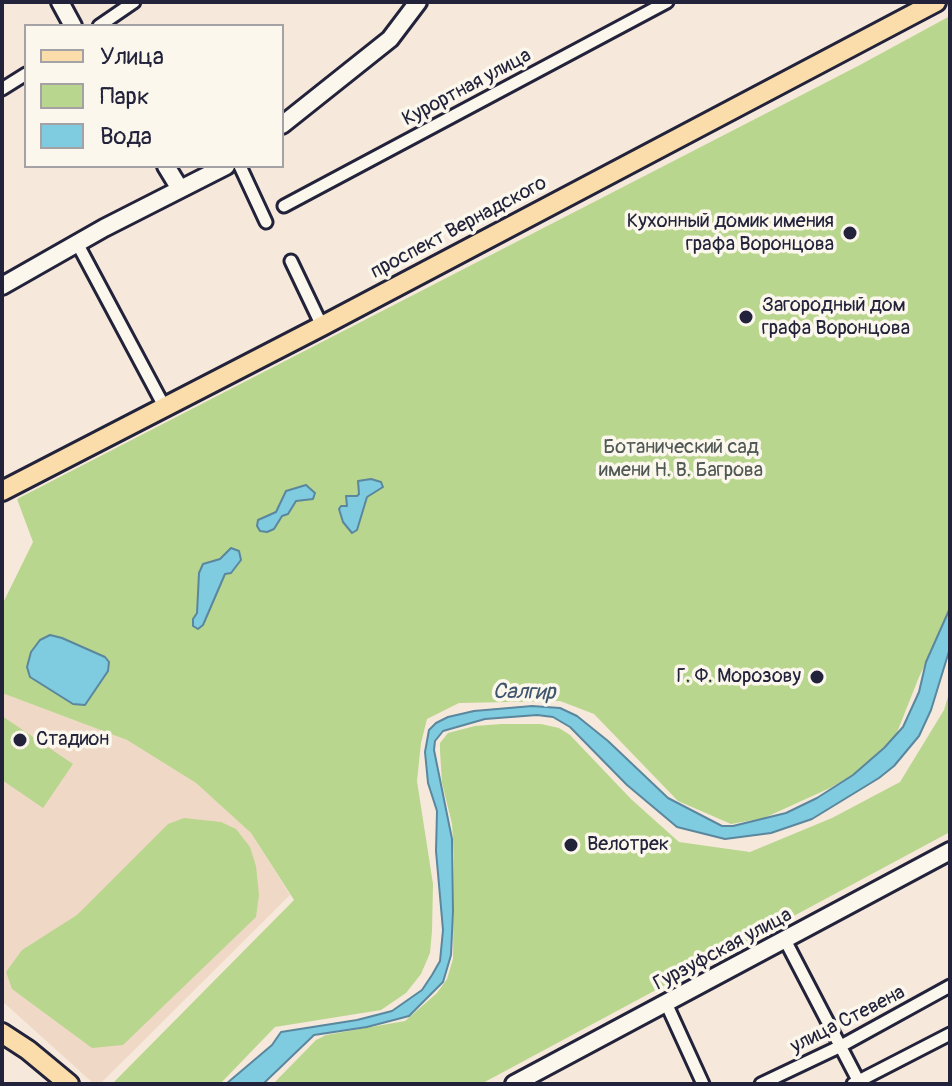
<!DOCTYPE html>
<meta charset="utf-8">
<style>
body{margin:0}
#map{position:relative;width:952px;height:1086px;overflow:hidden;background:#f6e9db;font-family:Pangolin,sans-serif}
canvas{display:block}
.frame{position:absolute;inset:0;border:4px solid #22223b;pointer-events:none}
.legend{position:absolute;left:24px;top:24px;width:260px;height:144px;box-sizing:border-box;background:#fbf7ec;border:2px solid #a4a2a5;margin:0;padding:10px 14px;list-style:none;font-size:24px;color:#22223b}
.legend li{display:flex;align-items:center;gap:16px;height:40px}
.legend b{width:40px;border:2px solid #a4a2a5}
</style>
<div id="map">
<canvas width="952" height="1086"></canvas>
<div class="frame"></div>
<ul class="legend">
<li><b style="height:10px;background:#fbddab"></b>Улица</li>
<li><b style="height:22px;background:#b9d68e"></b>Парк</li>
<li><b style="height:22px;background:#7fcbdf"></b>Вода</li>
</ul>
</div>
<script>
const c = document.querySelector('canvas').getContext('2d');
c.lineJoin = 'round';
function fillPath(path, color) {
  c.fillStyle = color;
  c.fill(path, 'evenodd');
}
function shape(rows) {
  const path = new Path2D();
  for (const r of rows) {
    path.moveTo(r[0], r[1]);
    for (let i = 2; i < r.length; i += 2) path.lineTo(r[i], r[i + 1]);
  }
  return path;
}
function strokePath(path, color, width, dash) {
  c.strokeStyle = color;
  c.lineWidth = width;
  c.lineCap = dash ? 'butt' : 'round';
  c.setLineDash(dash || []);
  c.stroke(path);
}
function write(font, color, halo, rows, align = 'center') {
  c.font = font + ' Pangolin,sans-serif';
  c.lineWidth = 7;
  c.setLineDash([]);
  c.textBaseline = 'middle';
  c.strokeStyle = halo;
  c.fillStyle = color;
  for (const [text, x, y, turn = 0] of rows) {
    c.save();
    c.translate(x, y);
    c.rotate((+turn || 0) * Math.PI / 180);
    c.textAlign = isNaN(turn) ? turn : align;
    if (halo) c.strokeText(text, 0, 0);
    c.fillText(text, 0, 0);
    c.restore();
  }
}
const built = shape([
 [2,693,127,740,196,783,251,833,290,895,100,1084,94,1084,2,1001]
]);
const green = shape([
 [950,16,950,613,919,677,896,735,858,772,830,788,764,818,731,824,678,801,594,714,560,701,459,703,427,719,421,743,417,781,433,884,432,931,430,953,421,974,406,993,381,1010,275,1027,220,1084,112,1084,294,900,251,833,196,783,127,740,2,693,2,605,33,542,17,499,858,66],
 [950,690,950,832,481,1084,273,1084,316,1040,326,1035,405,1021,437,993,447,979,453,959,454,856,452,824,442,783,440,751,440,743,448,733,475,726,501,724,541,724,559,728,570,735,631,799,679,842,750,852,832,818,900,782,944,710],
 [2,716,73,764,43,808,2,780],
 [184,818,221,822,236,829,250,847,256,866,259,895,256,917,123,1045,92,1048,12,989,6,972,22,950,77,915,168,824]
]);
const water = shape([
 [371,479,381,482,383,487,367,497,357,530,352,533,343,522,339,509,341,506,347,506,346,496,357,496,359,494,358,481,371,479],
 [306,485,315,493,313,499,296,501,288,514,282,516,274,529,267,532,260,531,257,526,258,520,276,512,286,491,306,485],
 [231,548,239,551,241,560,231,573,225,574,203,625,198,629,193,626,193,619,197,613,199,573,203,564,220,559,231,548],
 [950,608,950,648,931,710,919,736,894,766,879,778,812,819,771,833,725,839,677,827,627,785,570,727,553,717,537,715,485,719,443,731,435,741,434,750,452,839,453,911,451,955,443,982,409,1016,367,1027,314,1035,263,1084,226,1084,272,1045,281,1032,357,1020,392,1011,422,990,432,975,440,961,443,930,436,851,437,811,428,783,425,752,429,730,436,723,448,717,474,711,532,706,560,708,577,716,608,741,668,798,722,826,733,826,786,813,817,798,853,775,884,748,903,727,919,692,926,662,950,608],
 [50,635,62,638,105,657,109,662,108,671,85,705,73,704,30,677,27,667,31,652,40,640,50,635]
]);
const street = shape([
 [99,26,134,2],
 [2,89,26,74],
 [240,166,266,222],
 [284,206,667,2],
 [77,243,165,408],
 [291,261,322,326],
 [785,940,860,1084],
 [666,1003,703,1084],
 [761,1084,841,1046,950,986],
 [853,1084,950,1034]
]);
const secondary = shape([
 [60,2,73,26],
 [282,125,390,39,418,2],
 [166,166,180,189],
 [2,286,104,228,226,166],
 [514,1084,950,851]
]);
const primary = shape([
 [2,491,322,326,936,2],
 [2,1033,28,1050,69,1084]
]);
const markers = [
 [850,233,8,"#22223b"],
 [746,317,8,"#22223b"],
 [817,677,8,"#22223b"],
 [20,740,8,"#22223b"],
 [571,845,8,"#22223b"]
];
const streetNames = [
 ["Курортная улица",467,88,-28],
 ["проспект Вернадского",459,228,-28],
 ["Гурзуфская улица",723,950,-28],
 ["улица Стевена",848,1020,-27]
];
const poiNames = [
 ["Кухонный домик имения",834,222,"right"],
 ["графа Воронцова",834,245,"right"],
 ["Загородный дом",762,306],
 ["графа Воронцова",762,329],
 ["Г. Ф. Морозову",801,677,"right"],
 ["Стадион",36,740],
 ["Велотрек",587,845]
];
const parkNames = [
 ["Ботанический сад",681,448],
 ["имени Н. В. Багрова",681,471]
];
const waterNames = [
 ["Салгир",524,693,1]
];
fillPath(built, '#f0d8c6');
fillPath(green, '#b9d68e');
fillPath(water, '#7fcbdf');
strokePath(water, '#5a879d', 2);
strokePath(street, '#22223b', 17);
strokePath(secondary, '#22223b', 22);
strokePath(primary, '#22223b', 24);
strokePath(street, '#fbf7ec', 11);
strokePath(secondary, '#fbf7ec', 16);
strokePath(primary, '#fbddab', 18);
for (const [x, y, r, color] of markers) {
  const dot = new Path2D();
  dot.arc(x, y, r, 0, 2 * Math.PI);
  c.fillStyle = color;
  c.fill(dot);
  strokePath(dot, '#fbf7ec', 3);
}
write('20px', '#22223b', '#fbf7ec', streetNames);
write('20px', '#22223b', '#fbf7ec', poiNames, 'left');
write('20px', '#4f5854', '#fbf7ec', parkNames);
write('italic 22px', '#3e556c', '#fbf7ec', waterNames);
</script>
